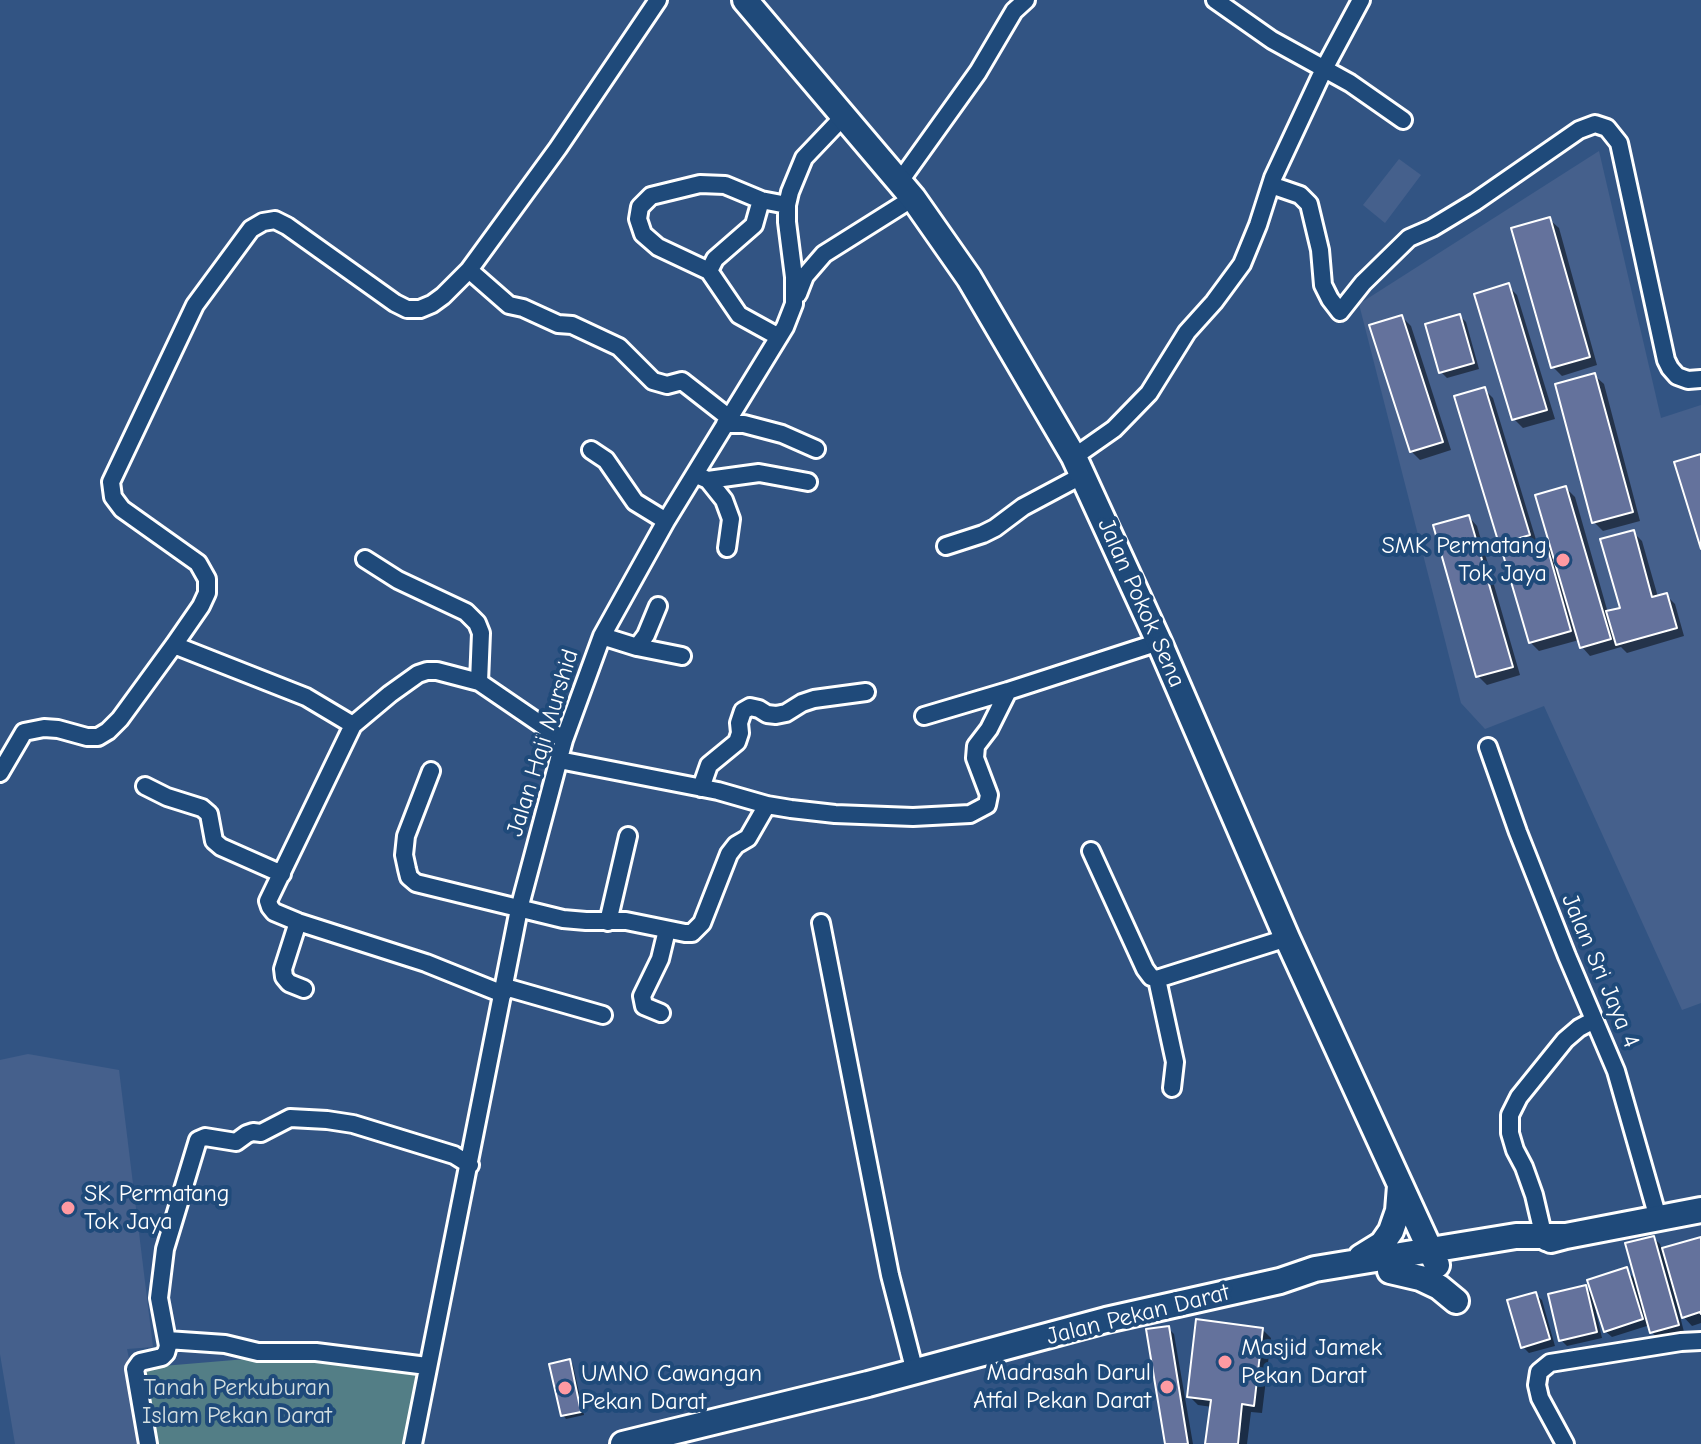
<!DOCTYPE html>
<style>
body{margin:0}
canvas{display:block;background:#325483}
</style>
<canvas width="1701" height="1444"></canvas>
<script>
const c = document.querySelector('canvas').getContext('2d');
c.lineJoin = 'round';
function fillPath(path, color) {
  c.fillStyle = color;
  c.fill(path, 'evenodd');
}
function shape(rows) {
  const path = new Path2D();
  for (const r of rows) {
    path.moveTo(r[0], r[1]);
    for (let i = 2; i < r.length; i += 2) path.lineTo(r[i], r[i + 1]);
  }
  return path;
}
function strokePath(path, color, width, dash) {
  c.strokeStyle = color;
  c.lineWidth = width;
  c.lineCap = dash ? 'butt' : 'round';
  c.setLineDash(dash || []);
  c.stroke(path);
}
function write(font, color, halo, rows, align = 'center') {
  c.font = font + ' "Comic Neue",sans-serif';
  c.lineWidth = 8;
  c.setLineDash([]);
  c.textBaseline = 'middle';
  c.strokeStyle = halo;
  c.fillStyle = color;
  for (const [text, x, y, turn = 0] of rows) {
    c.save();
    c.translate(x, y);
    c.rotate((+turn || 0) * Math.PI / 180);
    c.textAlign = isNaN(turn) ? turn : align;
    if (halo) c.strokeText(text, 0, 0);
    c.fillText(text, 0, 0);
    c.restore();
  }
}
const built = shape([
 [1599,151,1661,418,1701,405,1701,1003,1682,1010,1544,706,1485,729,1461,703,1359,304],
 [1399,159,1421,175,1385,223,1363,205],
 [28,1054,119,1070,153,1347,127,1349,146,1444,15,1444,0,1354,0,1060]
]);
const green = shape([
 [258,1358,417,1371,405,1444,157,1444,141,1372,163,1366]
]);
const shadow = shape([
 [1550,220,1559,228,1597,365,1562,376,1553,367],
 [1508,286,1517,295,1555,419,1523,428,1514,419],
 [1460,316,1466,322,1479,369,1447,378,1441,372],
 [1402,317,1411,326,1451,450,1420,460,1411,451],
 [1595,376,1604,384,1640,521,1603,531,1594,522],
 [1484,389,1493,398,1537,543,1544,541,1553,550,1566,488,1575,497,1608,613,1622,609,1633,532,1642,541,1658,597,1666,595,1675,604,1684,636,1627,653,1621,647,1590,656,1582,647,1579,640,1539,651,1530,642,1509,551,1501,543],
 [1469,517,1477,526,1520,675,1487,685,1478,676],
 [1654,1238,1660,1244,1662,1250,1701,1239,1701,1323,1692,1326,1679,1312,1684,1332,1658,1339,1652,1332,1650,1325,1612,1337,1605,1331,1599,1311,1596,1312,1602,1338,1567,1346,1561,1340,1585,1287,1594,1296,1626,1270,1637,1281],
 [1535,1294,1542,1300,1555,1346,1529,1353,1523,1347],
 [1168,1328,1174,1334,1193,1444,1167,1444],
 [1262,1329,1271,1338,1262,1413,1251,1412,1247,1444,1207,1444,1212,1407,1198,1405,1189,1396],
 [569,1361,573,1365,584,1415,566,1419,563,1415]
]);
const building = shape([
 [1550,217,1590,357,1551,368,1511,228,1550,217],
 [1509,283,1547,410,1512,420,1474,294,1509,283],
 [1460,314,1474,363,1439,373,1425,324,1460,314],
 [1402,315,1443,442,1410,452,1369,325,1402,315],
 [1595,373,1633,512,1592,523,1555,384,1595,373],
 [1485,387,1530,535,1499,544,1454,396,1485,387],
 [1701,454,1701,549,1674,462,1701,454],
 [1566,486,1611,639,1580,648,1535,495,1566,486],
 [1469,515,1513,667,1476,677,1433,525,1469,515],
 [1634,530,1652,597,1667,593,1677,628,1616,645,1606,611,1620,608,1600,539,1634,530],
 [1545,539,1571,631,1529,643,1502,551,1545,539],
 [1654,1236,1679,1325,1650,1333,1625,1243,1654,1236],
 [1701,1237,1701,1314,1700,1312,1682,1318,1662,1248,1701,1237],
 [1627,1267,1643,1319,1604,1332,1587,1280,1627,1267],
 [1586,1285,1597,1332,1559,1341,1548,1294,1586,1285],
 [1536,1292,1550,1339,1521,1348,1507,1300,1536,1292],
 [1196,1319,1263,1328,1254,1406,1242,1404,1238,1444,1205,1444,1211,1400,1187,1397,1196,1319],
 [1169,1326,1188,1444,1165,1444,1146,1329,1169,1326],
 [570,1359,581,1412,561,1416,549,1364,570,1359]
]);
const street = shape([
 [1215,0,1272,40,1350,83,1403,120],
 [900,181,978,72,1014,11,1026,0],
 [1271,185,1300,195,1309,204,1320,250,1323,285,1330,299,1340,312,1363,283,1409,238,1432,228,1475,202,1579,130,1595,124,1607,128,1619,143,1666,360,1670,368,1677,376,1688,380,1701,379],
 [469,270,509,305,523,308,558,324,572,325,619,347,653,381,667,385,682,381,728,417],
 [709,271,715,259,754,225,761,200],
 [798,294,805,276,824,254,913,198],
 [779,337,739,315,709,271,658,247,643,234,638,219,640,207,651,196,700,184,725,185,761,200,787,205],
 [725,424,744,424,782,434,816,449],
 [591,450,606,460,635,502,666,521],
 [1074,457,1114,429,1149,393,1187,332,1214,302,1242,264,1258,225,1273,178,1324,69,1361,0],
 [701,477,708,480,724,500,731,519,727,548],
 [708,480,759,473,808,482],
 [946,546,983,534,995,528,1023,507,1083,475],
 [365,559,398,580,466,612,477,623,481,633,479,682],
 [602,636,637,647,646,635,658,606],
 [174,645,306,697,353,725],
 [637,647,682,656],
 [924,716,1008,691,1159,642],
 [1488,747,1518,832,1567,956,1616,1071,1658,1218],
 [559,760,718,791,767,805,791,809,835,814,913,817,970,814,987,805,989,795,975,758,976,746,989,729,1008,691],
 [431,771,406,836,404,855,407,869,409,877,416,883,563,919,586,921,626,921,685,933,692,933,702,923,729,854,736,845,748,838,767,805],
 [0,773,24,732,44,728,58,729,87,737,98,737,108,731,120,719,174,645,201,606,207,593,207,579,198,563,122,509,113,497,111,482,195,305,251,229,263,222,275,220,287,226,395,303,407,309,420,309,432,304,443,296,469,270,558,148,658,0],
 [145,786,167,797,202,808,209,814,214,841,221,847,282,874],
 [701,788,709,765,737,742,740,733,739,723,743,711,750,707,759,709,767,714,776,715,786,713,802,703,814,699,866,692],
 [1091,851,1145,969,1151,977,1157,979,1175,1062,1172,1088],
 [298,922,283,969,284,977,289,983,304,989],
 [608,922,628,836],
 [821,923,890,1275,915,1372],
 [1157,979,1287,938],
 [505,987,603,1015],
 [503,994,426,963,298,922,274,912,270,907,268,901,353,725,390,694,418,674,427,671,437,671,479,682,564,740],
 [661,1013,644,1006,642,996,660,959,667,930],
 [1545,1242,1534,1195,1524,1167,1515,1150,1510,1133,1510,1115,1519,1097,1565,1040,1579,1028,1594,1020],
 [167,1340,225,1344,258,1352,316,1352,427,1366],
 [148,1444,135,1369,140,1362,162,1357,166,1353,168,1346,159,1298,165,1249,198,1140,205,1137,236,1142,247,1134,253,1132,261,1133,290,1118,327,1120,353,1124,454,1155,470,1165],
 [413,1444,519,909,564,740,602,636,666,521,785,327,794,304,794,277,787,222,787,205,790,192,804,158,844,116],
 [1565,1444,1540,1398,1537,1385,1539,1372,1550,1363,1681,1342,1701,1341]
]);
const secondary = shape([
 [745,0,913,198,969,278,1074,457,1159,642,1287,938,1437,1265],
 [1551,1240,1566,1236,1701,1210],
 [1361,1257,1382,1244,1391,1231,1398,1211,1400,1186],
 [1390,1271,1420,1278,1439,1287,1456,1301],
 [623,1444,868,1384,1106,1320,1280,1281,1315,1269,1516,1236,1566,1236]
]);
const markers = [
 [1563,560,8,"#ff9aa2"],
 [68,1208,8,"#ff9aa2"],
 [1225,1362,8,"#ff9aa2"],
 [1167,1387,8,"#ff9aa2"],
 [565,1388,8,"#ff9aa2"]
];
const poiNames = [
 ["SMK Permatang",1547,546,"right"],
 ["Tok Jaya",1547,574,"right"],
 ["SK Permatang",84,1194],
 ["Tok Jaya",84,1222],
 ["Masjid Jamek",1241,1348],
 ["Pekan Darat",1241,1376],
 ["Madrasah Darul",1151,1373,"right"],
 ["Atfal Pekan Darat",1151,1401,"right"],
 ["UMNO Cawangan",581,1374],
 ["Pekan Darat",581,1402]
];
const streetNames = [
 ["Jalan Pokok Sena",1141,603,66],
 ["Jalan Haji Murshid",543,743,-73],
 ["Jalan Sri Jaya 4",1600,971,67],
 ["Jalan Pekan Darat",1138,1315,-14]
];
const parkNames = [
 ["Tanah Perkuburan",237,1388],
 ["Islam Pekan Darat",237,1416]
];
fillPath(built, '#45608c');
fillPath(green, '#537e86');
fillPath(shadow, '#0007');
fillPath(building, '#64729c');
strokePath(building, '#fff', 2);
strokePath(street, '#fff', 22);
strokePath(secondary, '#fff', 30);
strokePath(street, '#1f4a7a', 16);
strokePath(secondary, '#1f4a7a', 24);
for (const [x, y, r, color] of markers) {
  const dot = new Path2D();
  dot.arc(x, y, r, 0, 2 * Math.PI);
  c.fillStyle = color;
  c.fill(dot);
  strokePath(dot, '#1f4a7a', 3);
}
write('24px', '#fff', '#1f4a7a', poiNames, 'left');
write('24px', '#fff', '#1f4a7a', streetNames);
write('24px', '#d4dfe1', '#1f4a7a', parkNames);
</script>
